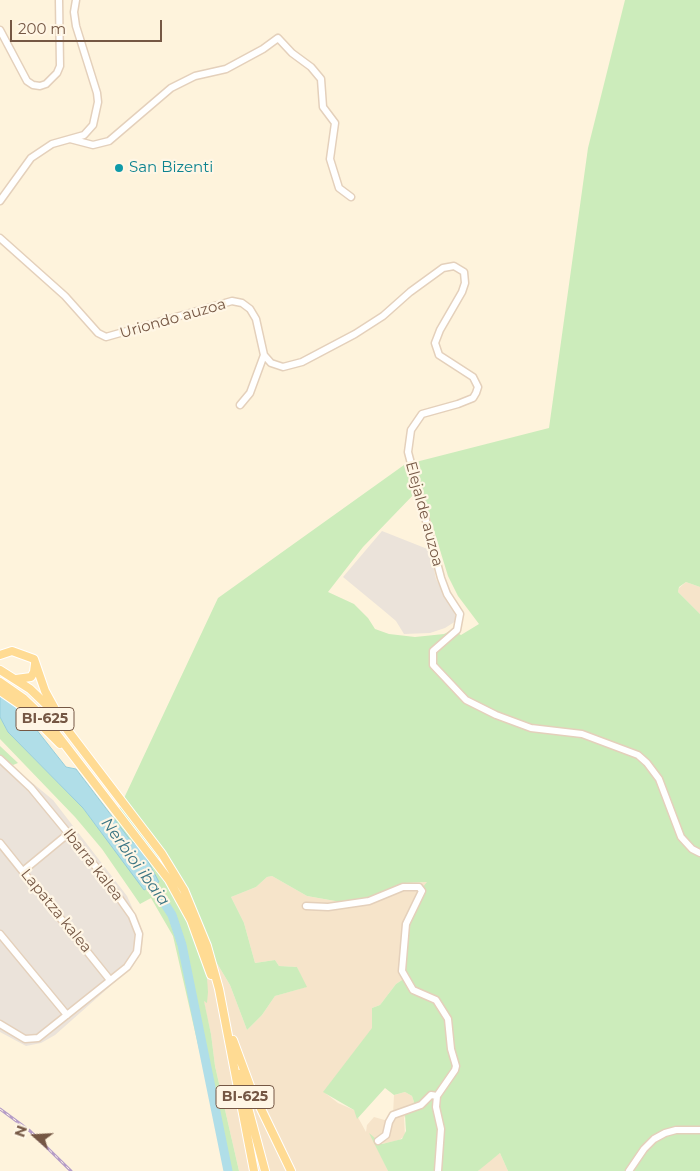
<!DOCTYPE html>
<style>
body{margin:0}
#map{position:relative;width:700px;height:1171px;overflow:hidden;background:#fef3dc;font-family:Montserrat,sans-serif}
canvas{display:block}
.north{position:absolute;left:10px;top:1111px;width:50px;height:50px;-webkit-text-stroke:4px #fff6e5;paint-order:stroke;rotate:289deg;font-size:14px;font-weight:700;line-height:20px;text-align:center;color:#755744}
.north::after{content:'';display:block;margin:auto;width:18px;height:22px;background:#755744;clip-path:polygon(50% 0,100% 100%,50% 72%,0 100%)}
.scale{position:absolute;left:10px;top:20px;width:152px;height:22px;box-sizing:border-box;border:2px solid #755744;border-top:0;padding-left:6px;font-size:15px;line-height:18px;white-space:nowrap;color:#755744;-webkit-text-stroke:4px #fff6e5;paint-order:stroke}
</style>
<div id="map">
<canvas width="700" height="1171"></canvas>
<div class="north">N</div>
<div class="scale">200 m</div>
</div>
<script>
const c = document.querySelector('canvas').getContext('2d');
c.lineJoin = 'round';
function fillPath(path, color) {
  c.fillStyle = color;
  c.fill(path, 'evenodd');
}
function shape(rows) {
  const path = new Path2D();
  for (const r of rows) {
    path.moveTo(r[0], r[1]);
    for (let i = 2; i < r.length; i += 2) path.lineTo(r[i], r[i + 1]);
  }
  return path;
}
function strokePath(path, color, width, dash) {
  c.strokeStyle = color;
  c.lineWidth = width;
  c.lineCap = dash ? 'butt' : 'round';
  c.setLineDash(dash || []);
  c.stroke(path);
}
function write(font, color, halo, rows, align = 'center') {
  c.font = font + ' Montserrat,sans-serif';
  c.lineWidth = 4.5;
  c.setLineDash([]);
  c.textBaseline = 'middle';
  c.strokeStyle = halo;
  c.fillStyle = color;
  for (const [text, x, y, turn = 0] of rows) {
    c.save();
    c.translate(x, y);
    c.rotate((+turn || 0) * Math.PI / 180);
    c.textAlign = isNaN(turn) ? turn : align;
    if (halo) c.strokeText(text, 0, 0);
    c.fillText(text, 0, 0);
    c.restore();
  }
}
const residential = shape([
 [686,582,700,587,700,614,678,592,679,588],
 [272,876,307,896,341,902,371,897,404,883,428,882,413,900,407,957,402,980,396,984,380,1005,372,1008,373,1028,324,1092,338,1103,354,1110,366,1132,367,1125,374,1117,388,1121,393,1114,394,1095,405,1092,412,1096,414,1102,404,1118,405,1136,399,1140,382,1144,372,1137,388,1171,239,1171,215,1066,211,1034,203,999,206,1002,206,964,209,957,215,960,230,985,247,1030,262,1015,275,996,306,987,297,967,279,966,275,960,255,963,244,923,231,897,256,887,267,877],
 [500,1153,508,1171,478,1171,489,1160]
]);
const industrial = shape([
 [382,531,430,550,436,579,454,610,456,621,445,628,430,633,404,634,396,621,383,610,343,577],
 [0,756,53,800,127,896,143,932,141,953,133,966,55,1035,41,1043,26,1046,0,1032]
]);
const green = shape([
 [625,0,700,0,700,587,686,582,679,587,678,592,700,614,700,1171,508,1171,500,1153,478,1171,388,1171,369,1133,382,1144,402,1139,406,1131,405,1115,414,1102,412,1096,405,1092,394,1095,385,1088,357,1119,354,1110,323,1092,372,1028,372,1008,380,1005,396,984,402,980,407,957,405,954,411,909,417,894,427,882,404,883,371,897,341,902,307,896,272,876,267,877,256,887,231,897,244,923,255,963,275,960,279,966,297,967,307,987,275,996,262,1015,247,1030,230,985,215,960,209,957,206,964,208,992,207,1003,204,1001,211,1034,215,1066,239,1171,227,1171,173,936,151,898,140,904,102,849,75,817,0,739,0,717,8,732,83,808,147,891,110,828,218,598,404,465,549,428,588,148],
 [417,491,432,524,448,576,458,596,479,624,461,635,452,630,444,634,415,637,389,634,375,629,368,618,354,604,328,592,363,547],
 [0,746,18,763,13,765,0,756]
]);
const water = shape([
 [0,696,14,705,28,719,66,767,76,769,131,841,141,848,159,882,144,890,83,808,8,732,0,717,0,696]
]);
const river = shape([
 [146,875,172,915,182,945,228,1171]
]);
const minor = shape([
 [0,30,27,81,33,85,40,86,46,84,57,73,60,66,59,0],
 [70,139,93,145,109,141,171,88,195,76,226,69,263,49,278,38,292,53,311,67,321,79,323,107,335,123,330,159,339,188,351,197],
 [0,201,31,158,52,144,84,135,93,125,98,102,97,93,76,26,74,12,76,0],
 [0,238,65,296,98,333,106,337,232,301,242,303,250,309,256,319,264,355,271,363,283,367,302,362,355,334,383,316,410,292,443,268,454,266,464,272,465,283,462,292,440,330,435,343,439,355,473,377,478,387,476,393,473,398,458,404,422,414,411,430,408,452,441,578,447,594,460,614,457,630,433,651,433,665,466,700,496,715,531,728,582,734,638,755,647,763,659,779,681,837,692,849,700,853],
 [240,405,250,393,264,355],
 [0,759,31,788,105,878,132,916,139,934,137,952,127,967,38,1038,25,1039,0,1024],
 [0,843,110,980],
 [23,871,69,833],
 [306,906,328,907,369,901,403,887,419,887,422,891,406,924,402,971,413,990,436,1000,448,1019,451,1049,456,1066,455,1070,437,1096,436,1107,441,1129,438,1171],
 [0,934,67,1015],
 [378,1141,386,1135,389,1122,393,1115,421,1105,431,1095,437,1096],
 [629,1171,644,1149,654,1139,665,1133,676,1130,700,1130]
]);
const major = shape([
 [0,655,12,651,34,659,45,691,56,711],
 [0,670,30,689,53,711,162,854,184,890,207,946,219,989,254,1171],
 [16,679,31,677,34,672,35,664],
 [0,682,23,698,45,719,169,880,191,920,211,975],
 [0,691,22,706,60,744],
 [233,1040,250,1086,291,1171],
 [239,1074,265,1171]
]);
const rail = shape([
 [0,1109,30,1131,71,1171]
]);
const markers = [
 [119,168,5,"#0f9aa8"]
];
const shields = [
 [45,719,58],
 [245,1097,58]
];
const shieldNames = [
 ["BI-625",45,719],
 ["BI-625",245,1097]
];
const cultureNames = [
 ["San Bizenti",129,168]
];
const streetNames = [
 ["Uriondo auzoa",173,319,-16],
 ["Elejalde auzoa",424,514,75],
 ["Ibarra kalea",93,865,52],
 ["Lapatza kalea",56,911,51]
];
const waterNames = [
 ["Nerbioi ibaia",135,862,54]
];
fillPath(residential, '#f6e4ca');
fillPath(industrial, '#ebe3da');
fillPath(green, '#ccecbb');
fillPath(water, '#b0dee8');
strokePath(water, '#96cddb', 1);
strokePath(river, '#b0dee8', 9);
strokePath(minor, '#e4d0bb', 9);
strokePath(major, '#fff', 10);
strokePath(minor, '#fff', 6);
strokePath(major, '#ffdb93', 8);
strokePath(rail, '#b59cc7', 3);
strokePath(rail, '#fff6e5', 1, [4]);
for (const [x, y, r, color] of markers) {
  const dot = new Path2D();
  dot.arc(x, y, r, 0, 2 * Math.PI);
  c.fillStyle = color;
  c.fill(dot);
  strokePath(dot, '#fff6e5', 2);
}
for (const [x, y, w] of shields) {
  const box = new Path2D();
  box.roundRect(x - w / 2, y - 11.5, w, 23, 4);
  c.fillStyle = '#fff6e5';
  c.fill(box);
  strokePath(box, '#755744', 1);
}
write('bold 14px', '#755744', null, shieldNames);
write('15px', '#0d838f', '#fff6e5', cultureNames, 'left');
write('15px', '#755744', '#fff6e5', streetNames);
write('italic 16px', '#397483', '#fff6e5', waterNames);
</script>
